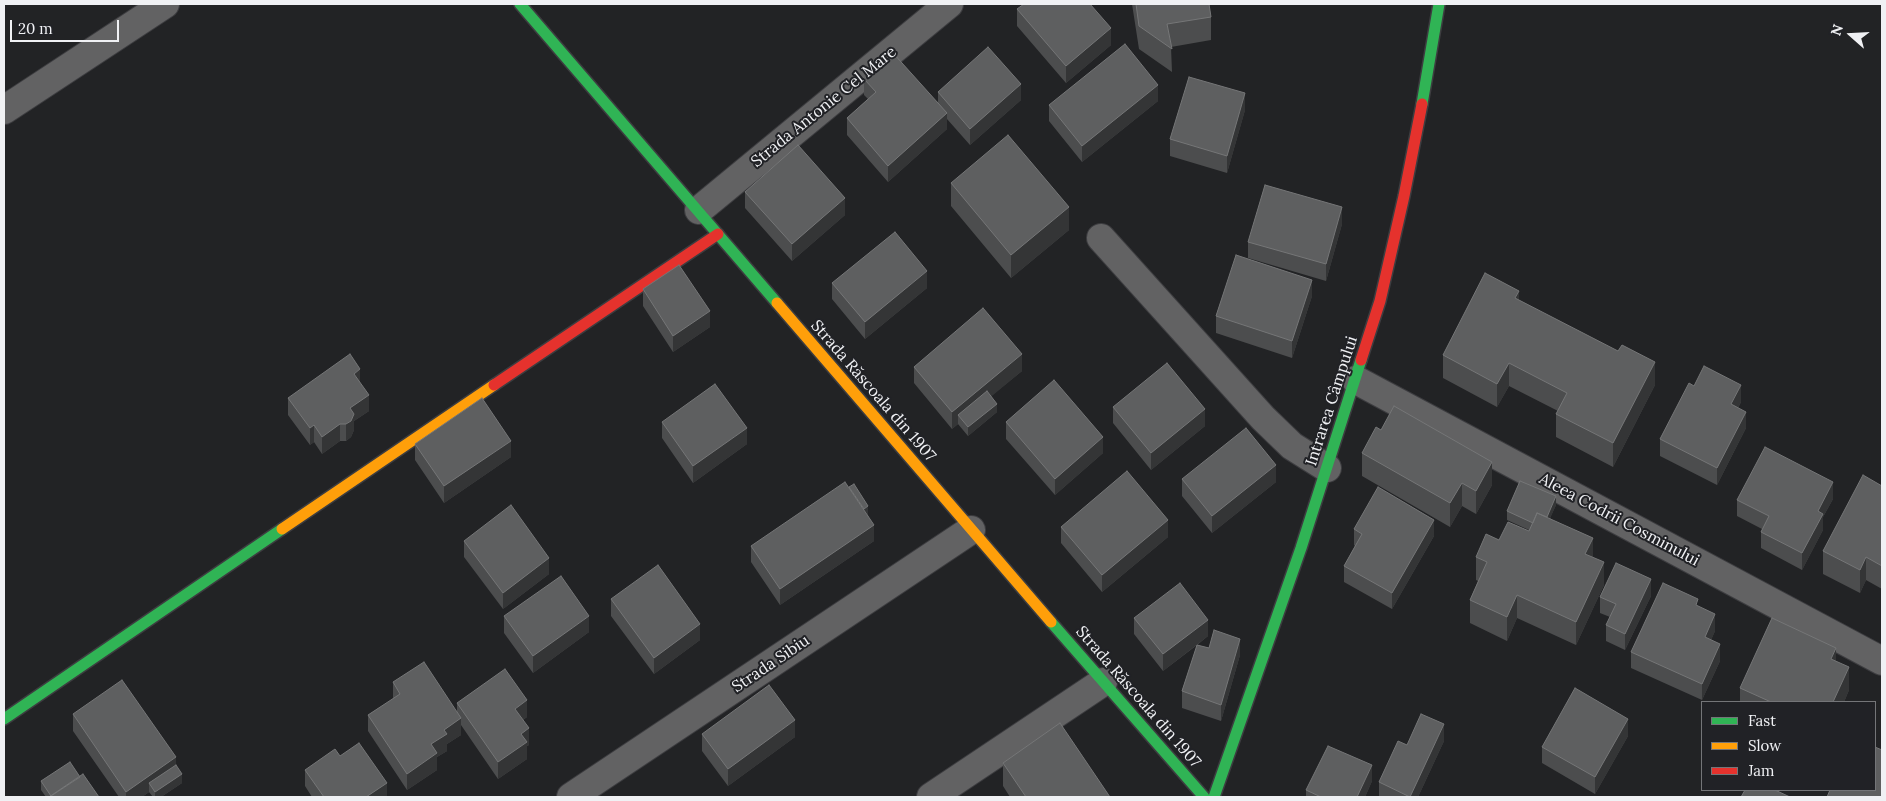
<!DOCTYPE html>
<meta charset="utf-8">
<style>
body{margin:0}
#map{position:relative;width:1886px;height:801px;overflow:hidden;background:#222325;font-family:Lora,serif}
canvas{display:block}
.frame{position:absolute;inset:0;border:5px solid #f0f1f4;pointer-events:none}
.legend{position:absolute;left:1701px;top:701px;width:175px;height:90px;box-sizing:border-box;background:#212226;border:1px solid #747578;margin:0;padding:6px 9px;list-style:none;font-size:15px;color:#f0f1f4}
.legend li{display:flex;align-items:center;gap:10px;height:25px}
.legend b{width:25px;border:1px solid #747578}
.north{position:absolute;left:1826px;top:10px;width:50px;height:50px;-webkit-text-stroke:4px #212226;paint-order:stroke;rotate:289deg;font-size:14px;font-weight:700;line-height:20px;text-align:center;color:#f0f1f4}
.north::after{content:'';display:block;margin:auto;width:18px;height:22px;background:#f0f1f4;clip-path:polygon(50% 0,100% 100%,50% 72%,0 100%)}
.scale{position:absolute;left:10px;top:20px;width:109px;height:22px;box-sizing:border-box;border:2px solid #f0f1f4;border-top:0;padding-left:6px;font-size:15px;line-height:18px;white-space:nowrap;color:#f0f1f4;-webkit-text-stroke:4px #212226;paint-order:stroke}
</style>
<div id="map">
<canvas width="1886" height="801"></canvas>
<div class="frame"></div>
<ul class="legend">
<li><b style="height:6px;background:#30b455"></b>Fast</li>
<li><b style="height:6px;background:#ff9f0a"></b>Slow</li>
<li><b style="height:6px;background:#e5322d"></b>Jam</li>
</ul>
<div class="north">N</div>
<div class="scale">20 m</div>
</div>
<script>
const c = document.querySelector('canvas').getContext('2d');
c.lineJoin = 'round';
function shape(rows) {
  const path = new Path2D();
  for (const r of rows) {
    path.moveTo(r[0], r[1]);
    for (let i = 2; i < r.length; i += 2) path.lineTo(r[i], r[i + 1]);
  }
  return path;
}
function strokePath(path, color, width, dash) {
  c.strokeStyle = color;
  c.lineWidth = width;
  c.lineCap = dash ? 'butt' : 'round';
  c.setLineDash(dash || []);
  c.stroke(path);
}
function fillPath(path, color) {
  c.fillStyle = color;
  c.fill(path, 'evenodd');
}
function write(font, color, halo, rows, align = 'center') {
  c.font = font + ' Lora,serif';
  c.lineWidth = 4;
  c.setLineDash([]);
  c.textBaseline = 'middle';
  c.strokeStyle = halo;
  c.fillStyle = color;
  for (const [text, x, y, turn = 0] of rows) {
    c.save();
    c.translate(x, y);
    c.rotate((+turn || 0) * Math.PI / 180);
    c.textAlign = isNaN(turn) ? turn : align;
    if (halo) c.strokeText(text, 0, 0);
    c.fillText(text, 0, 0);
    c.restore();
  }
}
const street = shape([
 [4,110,165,4],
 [699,210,949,4],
 [1101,238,1263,418,1292,446,1327,468],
 [1356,380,1882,661],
 [571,797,971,530],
 [931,797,1103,682]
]);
const fast = shape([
 [520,4,777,303],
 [1422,104,1439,4],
 [1051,622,1204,797],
 [4,719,282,529],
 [1214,797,1301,548,1361,360]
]);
const slow = shape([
 [777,303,1051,622],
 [282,529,494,385]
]);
const jam = shape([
 [1361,360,1380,301,1404,196,1422,104],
 [494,385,718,234]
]);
const wall = shape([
 [1132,4,1209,4,1211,17,1211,40,1171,47,1172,72,1139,49],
 [1233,4,1244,4,1234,5],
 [1017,9,1111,45,1066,83,1017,26],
 [864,79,938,102,938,92,1021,100,970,145,947,119,947,129,888,182,847,135,847,118,868,99,864,95],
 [1158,101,1082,162,1049,121,1049,105],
 [1245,110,1227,173,1170,156,1170,139],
 [951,183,1069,230,1011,278,951,206],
 [745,192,845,215,792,261,745,208],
 [1342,224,1326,281,1248,258,1248,242],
 [832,283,927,288,865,339,832,299],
 [643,289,710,327,673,352,643,306],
 [1312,296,1292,358,1216,333,1216,316],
 [1519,300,1655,385,1613,467,1556,437,1556,414,1558,411,1509,386,1497,407,1443,378,1443,355],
 [914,367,1022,371,991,396,997,412,968,436,958,424,952,429,914,383],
 [360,383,369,411,354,421,354,430,351,437,346,441,340,441,322,454,314,442,310,445,288,415,288,398],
 [1694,386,1741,402,1738,408,1746,428,1717,485,1660,456,1660,439],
 [1113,407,1205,426,1151,470,1113,423],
 [662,422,747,444,693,483,662,438],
 [1006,422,1103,453,1055,495,1006,439],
 [1381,430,1492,485,1476,514,1462,506,1450,527,1362,476,1362,453],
 [415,444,511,457,444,503,415,460],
 [1182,479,1276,482,1212,533,1182,496],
 [1882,486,1882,589,1866,580,1860,593,1823,574,1823,551],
 [1833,499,1823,517,1823,530,1802,570,1761,548,1761,532,1762,529,1737,516,1737,500],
 [1556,505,1550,518,1593,557,1604,585,1576,645,1517,618,1507,641,1470,623,1470,600,1478,581,1476,580,1476,557,1499,540,1529,531,1529,530,1507,520,1507,511],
 [868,515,874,541,780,605,751,562,751,546],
 [1061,527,1168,537,1102,592,1061,543],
 [1354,529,1434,536,1392,609,1344,582,1344,566,1355,546,1354,545],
 [464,541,549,574,503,609,464,557],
 [1651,596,1625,650,1606,641,1606,625,1610,617,1600,613,1600,597],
 [611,599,700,640,654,674,611,616],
 [1698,606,1715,631,1711,640,1720,661,1702,700,1631,668,1631,652],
 [504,616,589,632,533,673,504,633],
 [1134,618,1208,636,1197,645,1209,648,1240,655,1221,721,1182,708,1182,691,1197,645,1163,671,1134,634],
 [393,682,457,712,457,703,527,717,523,720,529,745,527,746,527,759,498,779,461,725,461,735,447,744,447,751,437,757,437,770,407,790,368,731,368,715,393,699],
 [1740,688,1849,690,1844,702,1740,702],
 [73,714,176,765,182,783,161,797,153,797,149,792,142,797,119,797,73,731],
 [702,734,795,737,728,786,702,751],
 [1628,736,1595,794,1542,763,1542,747],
 [1444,741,1418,797,1379,797,1379,782,1407,745],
 [340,756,387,797,312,797,305,786,305,770],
 [1003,763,1110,797,1010,797,1003,786],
 [80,777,99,797,46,797,41,790,41,781],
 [1372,781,1365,797,1306,797,1306,790]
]);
const shadedWall = shape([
 [1111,28,1111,45,1066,83,1066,66],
 [1021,84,1021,100,970,145,970,129],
 [1158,85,1158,101,1082,162,1082,146],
 [1245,93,1245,110,1227,173,1227,156],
 [947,113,947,129,888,182,888,166],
 [845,198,845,215,792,261,792,244],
 [1069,207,1069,230,1011,278,1011,255],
 [1342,207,1342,224,1326,281,1326,264],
 [927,271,927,288,865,339,865,322],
 [1312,280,1312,296,1292,358,1292,341],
 [1519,291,1519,314,1515,298],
 [710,311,710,327,673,352,673,336],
 [1022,354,1022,371,963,420,958,415,958,424,952,429,952,412],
 [1655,362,1655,385,1613,467,1613,443],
 [1509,363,1509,386,1497,407,1497,384],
 [360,369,360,385,354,374],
 [1741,385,1741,402,1731,421,1731,404],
 [369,395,369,411,354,421,354,430,351,437,346,441,346,424,350,408],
 [997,404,997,412,968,436,968,427],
 [1205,409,1205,426,1151,470,1151,453],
 [1746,412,1746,428,1717,485,1717,468],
 [340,424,340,441,322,454,322,437],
 [314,425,314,442,310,445,310,428],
 [747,428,747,444,693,483,693,466],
 [1103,437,1103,453,1055,495,1055,479],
 [511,441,511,457,444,503,444,486],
 [1492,462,1492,485,1476,514,1476,491],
 [1276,465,1276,482,1212,533,1212,516],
 [1833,482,1833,499,1823,517,1823,530,1802,570,1802,553,1818,511],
 [1462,483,1462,506,1450,527,1450,503],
 [1556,496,1556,505,1542,536,1542,527],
 [868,506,868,515,860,520,860,512],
 [1168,520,1168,537,1102,592,1102,575],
 [1434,520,1434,536,1392,609,1392,593],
 [874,525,874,541,780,605,780,589],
 [1593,538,1593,561,1585,554],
 [1866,557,1866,580,1860,593,1860,570],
 [549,558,549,574,503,609,503,593],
 [1604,562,1604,585,1576,645,1576,622],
 [1651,579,1651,596,1625,650,1625,634],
 [1517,595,1517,618,1507,641,1507,617],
 [1715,614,1715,631,1705,654,1705,637],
 [589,616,589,632,533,673,533,656],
 [1208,620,1208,636,1163,671,1163,654],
 [700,624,700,640,654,674,654,658],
 [1240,639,1240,655,1221,721,1221,705],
 [1720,644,1720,661,1702,700,1702,684],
 [1836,648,1836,671,1831,659],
 [1849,667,1849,690,1844,702,1833,702],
 [527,700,527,717,515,725,515,709],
 [461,718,461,735,447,744,447,751,437,757,437,770,407,790,407,774,444,730],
 [1628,719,1628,736,1595,794,1595,777],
 [795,720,795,737,728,786,728,769],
 [1444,724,1444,741,1418,797,1410,797],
 [529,728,529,745,527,746,527,759,498,779,498,762,521,734],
 [176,757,176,774,149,783,149,792,142,797,126,797,126,792],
 [1372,765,1372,781,1365,797,1357,797],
 [182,774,182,783,161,797,155,797,155,792],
 [387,783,387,797,366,797]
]);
const building = shape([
 [1024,4,1090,4,1111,28,1066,66,1017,9,1024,4],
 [1136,4,1209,4,1211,17,1167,24,1172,49,1139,26,1136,4],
 [1125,44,1158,85,1082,146,1049,105,1125,44],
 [988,47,1021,84,970,129,938,92,988,47],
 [893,53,947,113,888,166,847,118,876,92,864,79,893,53],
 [1189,77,1245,93,1227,156,1170,139,1189,77],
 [1008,135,1069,207,1011,255,951,183,1008,135],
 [798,145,845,198,792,244,745,192,798,145],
 [1265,185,1342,207,1326,264,1248,242,1265,185],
 [895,232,927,271,865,322,832,283,895,232],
 [1236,255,1312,280,1292,341,1216,316,1236,255],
 [679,265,710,311,673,336,643,289,679,265],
 [1485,273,1519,291,1515,298,1618,351,1622,345,1655,362,1613,443,1556,414,1567,393,1509,363,1497,384,1443,355,1485,273],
 [983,308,1022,354,952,412,914,367,983,308],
 [350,354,360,369,354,374,369,395,350,408,354,414,351,421,346,424,340,424,322,437,314,425,310,428,288,398,350,354],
 [1167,363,1205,409,1151,453,1113,407,1167,363],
 [1704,366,1741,385,1731,404,1746,412,1717,468,1660,439,1689,383,1694,386,1704,366],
 [1054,380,1103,437,1055,479,1006,422,1054,380],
 [715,384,747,428,693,466,662,422,715,384],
 [987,391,997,404,968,427,958,415,987,391],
 [482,398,511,441,444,486,415,444,482,398],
 [1394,406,1492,462,1476,491,1462,483,1450,503,1362,453,1376,427,1381,430,1394,406],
 [1246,428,1276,465,1212,516,1182,479,1246,428],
 [1765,447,1833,482,1818,511,1823,514,1802,553,1761,532,1769,516,1737,500,1765,447],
 [1127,471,1168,520,1102,575,1061,527,1127,471],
 [1863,475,1882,486,1882,566,1866,557,1860,570,1823,551,1863,475],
 [1520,481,1556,496,1547,517,1537,513,1533,523,1507,511,1520,481],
 [845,482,874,525,780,589,751,546,845,482],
 [854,484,868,506,864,509,849,487,854,484],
 [1378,487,1434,520,1392,593,1344,566,1362,534,1354,529,1378,487],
 [511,505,549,558,503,593,464,541,511,505],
 [1537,513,1593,538,1585,554,1604,562,1576,622,1517,595,1507,617,1470,600,1487,562,1476,557,1486,534,1499,540,1508,522,1529,531,1537,513],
 [1616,563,1651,579,1625,634,1606,625,1616,604,1600,597,1616,563],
 [658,565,700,624,654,658,611,599,658,565],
 [561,576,589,616,533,656,504,616,561,576],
 [1180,583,1208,620,1163,654,1134,618,1180,583],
 [1663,583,1698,599,1696,605,1715,614,1705,637,1720,644,1702,684,1631,652,1663,583],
 [1772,618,1836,648,1831,659,1849,667,1833,702,1771,702,1740,688,1772,618],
 [1214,630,1240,639,1221,705,1182,691,1197,645,1209,648,1214,630],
 [424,662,461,718,444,730,447,734,431,744,437,753,407,774,368,715,400,694,393,682,424,662],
 [505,669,527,700,515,709,529,728,521,734,527,742,498,762,457,703,505,669],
 [122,680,176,757,126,792,73,714,122,680],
 [769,685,795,720,728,769,702,734,769,685],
 [1575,688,1628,719,1595,777,1542,747,1575,688],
 [1421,714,1444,724,1410,797,1379,782,1398,741,1407,745,1421,714],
 [1060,723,1110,797,1026,797,1003,763,1060,723],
 [359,743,387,783,366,797,324,797,305,770,335,749,340,756,359,743],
 [1328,746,1372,765,1357,797,1321,797,1306,790,1328,746],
 [1875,747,1882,750,1882,797,1827,797,1830,790,1875,790,1875,747],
 [70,762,80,777,51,796,41,781,70,762],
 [176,765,182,774,155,792,149,783,176,765],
 [83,774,99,797,49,797,83,774],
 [1745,790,1775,790,1790,797,1741,797,1745,790]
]);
const streetNames = [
 ["Strada Antonie Cel Mare",824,107,-39],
 ["Strada Răscoala din 1907",873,391,49],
 ["Intrarea Câmpului",1332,401,-72],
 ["Aleea Codrii Cosminului",1619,520,28],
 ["Strada Sibiu",771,664,-34],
 ["Strada Răscoala din 1907",1138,697,49]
];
strokePath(street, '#3d3d40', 30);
strokePath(fast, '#3d3d40', 14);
strokePath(slow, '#3d3d40', 14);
strokePath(jam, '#3d3d40', 14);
strokePath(street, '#626263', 28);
strokePath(fast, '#30b455', 11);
strokePath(slow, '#ff9f0a', 11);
strokePath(jam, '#e5322d', 11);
fillPath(wall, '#4c4d4e');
fillPath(shadedWall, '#343536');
fillPath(building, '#5e5f60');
strokePath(building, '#757677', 1);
write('16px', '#f0f1f4', '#212226', streetNames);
</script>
